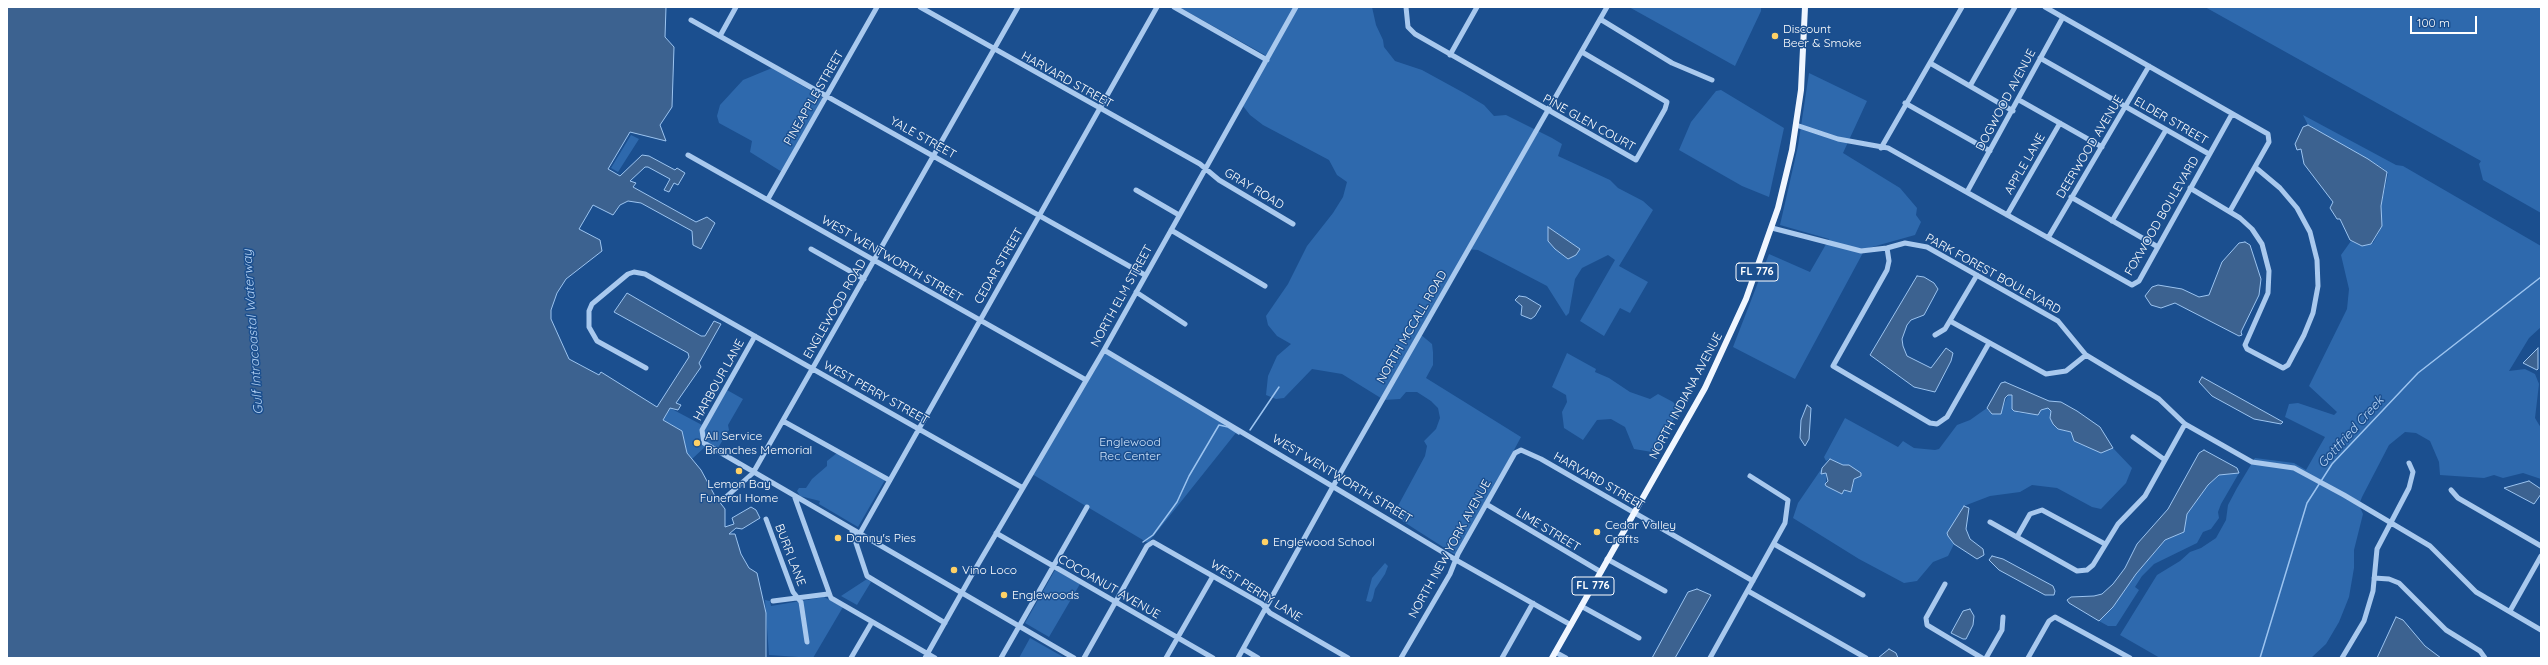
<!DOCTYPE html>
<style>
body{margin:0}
#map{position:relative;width:2548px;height:665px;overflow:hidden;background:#1b4f8f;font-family:Quicksand,sans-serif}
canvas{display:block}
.frame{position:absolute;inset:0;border:8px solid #fff;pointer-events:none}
.scale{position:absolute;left:2410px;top:16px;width:67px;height:18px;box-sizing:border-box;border:2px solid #fff;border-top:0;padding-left:5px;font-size:12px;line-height:14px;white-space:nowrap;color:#fff;-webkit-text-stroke:3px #1b4f8f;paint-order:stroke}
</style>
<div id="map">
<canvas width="2548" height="665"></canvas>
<div class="frame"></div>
<div class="scale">100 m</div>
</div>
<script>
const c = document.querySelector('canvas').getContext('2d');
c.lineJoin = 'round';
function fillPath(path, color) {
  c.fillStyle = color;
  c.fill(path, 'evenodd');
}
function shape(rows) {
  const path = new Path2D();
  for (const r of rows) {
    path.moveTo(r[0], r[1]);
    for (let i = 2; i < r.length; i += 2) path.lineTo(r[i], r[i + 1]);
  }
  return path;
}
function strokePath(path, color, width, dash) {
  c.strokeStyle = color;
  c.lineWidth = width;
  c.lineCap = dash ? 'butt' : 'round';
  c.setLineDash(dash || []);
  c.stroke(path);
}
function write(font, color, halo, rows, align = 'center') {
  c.font = font + ' Quicksand,sans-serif';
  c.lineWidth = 3;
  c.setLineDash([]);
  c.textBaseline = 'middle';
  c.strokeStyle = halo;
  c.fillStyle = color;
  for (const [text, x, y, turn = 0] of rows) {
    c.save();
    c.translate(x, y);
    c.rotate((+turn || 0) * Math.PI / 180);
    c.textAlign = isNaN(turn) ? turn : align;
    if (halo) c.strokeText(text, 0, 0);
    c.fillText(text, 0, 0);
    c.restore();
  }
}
const green = shape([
 [1179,7,1372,7,1376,25,1383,40,1384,47,1395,61,1422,70,1464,93,1484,105,1494,116,1506,115,1552,138,1562,144,1558,156,1610,180,1618,188,1643,201,1653,210,1619,266,1648,282,1630,313,1620,308,1604,336,1580,321,1615,260,1608,255,1582,268,1575,279,1569,313,1566,316,1547,286,1478,250,1466,249,1420,334,1432,344,1433,352,1433,365,1426,378,1521,437,1457,556,1393,515,1425,456,1427,446,1424,441,1436,429,1440,418,1438,408,1431,401,1417,392,1406,392,1400,399,1384,400,1342,374,1312,369,1284,398,1276,399,1266,395,1268,376,1277,356,1291,344,1277,336,1268,325,1266,316,1288,284,1307,246,1333,213,1343,197,1347,182,1337,175,1329,160,1263,125,1250,115,1243,106,1265,55],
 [1629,7,1761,7,1761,11,1735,66],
 [2205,7,2541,7,2541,213,2483,180,2479,164,2481,161],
 [772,68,823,98,782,172,750,152,752,141,719,123,717,116,720,105,743,80],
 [1809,73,1867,101,1843,153,1900,188,1917,208,1916,215,1921,222,1915,235,1865,249,1795,379,1733,347,1769,254,1810,272,1829,239,1780,225,1798,146],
 [1721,90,1784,128,1769,197,1742,186,1679,150,1691,122,1716,91],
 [2303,115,2396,165,2403,166,2541,246,2541,327,2529,338,2509,371,2525,369,2535,374,2539,384,2535,418,2541,428,2541,479,2523,473,2503,478,2494,475,2484,478,2440,475,2439,462,2430,441,2416,433,2405,432,2389,445,2362,497,2359,505,2363,514,2354,550,2354,568,2349,597,2339,622,2326,644,2311,658,2160,658,2120,635,2157,575,2180,561,2190,552,2201,548,2216,538,2226,520,2228,505,2237,488,2255,458,2294,463,2306,470,2325,437,2285,417,2289,404,2298,403,2334,415,2337,412,2309,386,2347,309,2349,289,2341,255,2351,241,2362,246,2367,245,2373,243,2378,234,2382,226,2381,206,2388,174,2384,169,2368,159,2308,125],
 [631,135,639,139,618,172,611,168],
 [1104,350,1239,429,1148,543,1032,474],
 [1567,353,1596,369,1595,372,1609,378,1630,392,1650,399,1658,394,1673,402,1679,409,1660,446,1652,452,1634,449,1625,427,1611,419,1597,420,1583,440,1564,428,1562,412,1567,402,1566,395,1552,387],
 [727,390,743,399,728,425,729,430,716,451,706,446,692,459,687,453,682,431,663,420,670,408,702,425],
 [2008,395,2013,395,2012,409,2019,413,2031,414,2048,408,2051,411,2050,418,2058,429,2071,432,2074,441,2095,450,2113,448,2132,468,2126,483,2101,509,2092,507,2057,488,2032,485,2020,492,1990,496,1964,506,1948,536,1954,544,1948,556,1933,562,1917,581,1904,583,1859,559,1793,518,1798,503,1822,468,1822,474,1826,473,1826,482,1842,494,1844,490,1848,492,1854,483,1854,479,1861,473,1830,459,1826,461,1824,457,1845,418,1898,447,1903,441,1914,448,1935,450,1939,449,1957,425,1970,420,1987,408,1988,411,2003,407],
 [837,453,885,480,858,527,819,504,820,501,800,496,797,491,799,488,806,488,812,479,827,466,827,461],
 [2239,473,2221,504,2218,512,2219,518,2211,529,2203,532,2197,543,2154,564,2142,576,2135,587,2139,590,2116,626,2108,626,2099,621,2113,607,2136,574,2165,540,2184,532,2187,514,2208,485,2219,475],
 [1385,563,1388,566,1385,574,1375,589,1373,598,1371,602,1366,601,1372,578],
 [1055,570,1080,584,1049,637,1025,623],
 [867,579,871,582,857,605,841,596],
 [824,597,843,607,813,658,769,655,765,600,770,601,771,606],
 [1030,638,1065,658,1019,658]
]);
const water = shape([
 [7,7,666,7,665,37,674,47,672,107,660,125,666,141,630,132,608,169,620,176,642,155,649,156,675,170,677,168,685,173,678,185,674,183,669,192,664,190,670,179,648,167,645,167,630,181,636,183,633,187,696,222,707,217,715,223,701,249,693,245,692,231,641,203,628,201,620,205,613,215,593,205,579,229,600,240,602,251,566,279,557,293,551,310,551,319,569,359,599,375,601,372,657,407,689,357,688,353,614,312,627,293,701,336,705,336,714,321,721,324,699,363,701,367,676,403,681,405,678,410,670,408,663,420,682,431,687,453,701,470,715,496,725,509,725,527,734,524,732,518,751,507,756,510,760,518,742,529,736,528,729,534,735,534,741,554,749,568,757,573,766,613,766,658,7,658,7,7],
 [2308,125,2368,159,2387,172,2381,206,2382,226,2371,244,2362,246,2350,240,2340,219,2337,219,2330,208,2333,202,2304,164,2301,149,2297,150,2295,144,2303,127,2308,125],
 [1548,227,1580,249,1576,255,1568,259,1555,249,1548,241,1548,227],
 [2245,242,2250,245,2261,279,2259,295,2241,332,2242,335,2239,336,2175,303,2161,308,2151,305,2145,296,2152,287,2158,285,2182,289,2199,297,2209,295,2222,262,2239,243,2245,242],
 [1917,276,1924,277,1934,283,1938,289,1924,315,1911,320,1907,325,1902,339,1903,346,1907,356,1931,368,1946,348,1953,353,1951,361,1935,392,1914,387,1870,355,1917,276],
 [1519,296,1526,297,1541,306,1535,316,1531,319,1521,315,1522,306,1515,300,1519,296],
 [2538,348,2538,369,2537,370,2523,363,2538,348],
 [2202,377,2283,422,2281,424,2254,419,2212,396,2199,382,2202,377],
 [2005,382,2049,401,2061,402,2077,411,2100,427,2113,448,2101,453,2074,441,2071,432,2058,429,2053,424,2050,418,2051,411,2048,408,2041,410,2038,415,2014,411,2012,409,2012,395,2008,395,2005,398,2001,414,1992,414,1987,408,2001,383,2005,382],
 [1807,405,1811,408,1809,439,1805,446,1800,438,1801,420,1807,405],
 [2204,450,2237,468,2239,473,2219,475,2208,485,2187,514,2184,532,2165,540,2136,574,2113,607,2099,621,2069,603,2067,600,2071,597,2094,596,2102,594,2113,584,2125,568,2137,544,2168,509,2199,453,2204,450],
 [1830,459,1843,465,1849,465,1861,473,1861,476,1854,479,1851,492,1844,490,1842,494,1826,486,1825,484,1828,481,1826,473,1821,474,1822,468,1830,459],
 [2529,481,2541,489,2541,494,2534,504,2504,488,2529,481],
 [1964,506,1969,508,1966,529,1970,539,1983,549,1984,555,1977,559,1954,544,1948,536,1947,533,1964,506],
 [1992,556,2003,559,2053,586,2055,591,2054,595,2045,595,1999,570,1989,560,1992,556],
 [1697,589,1711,595,1675,658,1652,658,1688,592,1697,589],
 [1970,609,1974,616,1973,625,1966,639,1963,639,1951,633,1963,611,1970,609],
 [2396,617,2403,620,2425,646,2441,658,2377,658,2396,617],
 [1889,649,1896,653,1898,658,1878,658,1889,649]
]);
const stream = shape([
 [1250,430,1279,387],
 [1143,542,1153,535,1177,502,1189,476,1219,425,1228,427,1239,434],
 [2260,658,2307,503,2332,464,2418,373,2541,277]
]);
const minor = shape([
 [920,7,1200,164,1219,180,1293,224],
 [1174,7,1267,60],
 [1406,7,1408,27,1415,34,1636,160,1665,109,1667,102,1582,52],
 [2045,7,2268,134,2269,142,2230,211],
 [1600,19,1672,63,1712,80],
 [691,20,1145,275],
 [720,36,736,7],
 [1450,55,1477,7],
 [2040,58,2209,154],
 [1930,63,2013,111],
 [1970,86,2015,7],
 [2019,100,2102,147],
 [1905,103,1990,151],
 [1796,125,1838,139,1888,148,2132,285,2139,281,2232,114],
 [1881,148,1962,7],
 [688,155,1086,380],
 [2190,188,2240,218,2252,229,2262,244,2269,271,2268,293,2245,345,2247,349,2283,368,2288,365,2304,335,2313,313,2318,286,2317,260,2310,232,2297,208,2280,188,2255,167],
 [1136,190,1179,215],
 [1967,192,2063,17],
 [2071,197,2158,247],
 [768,199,877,7],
 [2007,215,2060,123],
 [2112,221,2166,130],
 [1772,228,1861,251,1887,248,1905,243,1927,247,2058,321,2086,355,2159,399,2185,424,2252,462,2294,468,2344,495,2430,546,2476,592,2541,630],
 [1171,230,1265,286],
 [2048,238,2149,66],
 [1887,248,1889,261,1887,270,1833,366,1930,423,1937,424,1947,417,1989,343],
 [811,249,864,279],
 [1136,292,1185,324],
 [1950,321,2046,374,2066,371,2086,355],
 [1935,335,1945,329,1977,275],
 [755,336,702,430,704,443,1074,658],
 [1104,350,1456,560,1571,625],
 [646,368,597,341,589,327,589,311,592,304,628,274,634,272,645,274,1023,488],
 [783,421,889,480],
 [2133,437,2165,460],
 [2451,490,2458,498,2541,546],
 [726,497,753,473,1018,7],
 [795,498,831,598,935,658],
 [1486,504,1601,572],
 [766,519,793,592,801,602,807,642],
 [1990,522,2077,571,2087,570,2093,565,2118,524,2145,496,2185,424],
 [852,531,867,576,945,623],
 [996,533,1213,658],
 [859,535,1157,7],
 [2017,537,2030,514,2042,510,2105,544],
 [1774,544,1863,595],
 [1607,559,1665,591],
 [2374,578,2389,579,2399,583,2446,630,2480,651,2485,658],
 [1945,584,1926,618,1927,625,1982,658],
 [1748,591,1866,658],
 [773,601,828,594],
 [1581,606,1639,638],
 [2510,611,2541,556],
 [1243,649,1258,658],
 [1555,652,1566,658],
 [851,658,872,622],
 [925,658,970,578,1104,350,1296,7],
 [1001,658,1087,507],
 [1084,658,1147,546,1153,542,1262,604,1270,613,1348,658],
 [1166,658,1213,576],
 [1238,658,1341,472,1607,7],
 [1401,658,1450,574,1458,554,1515,453,1521,450,1541,459,1753,581],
 [1502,658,1533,603],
 [1710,658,1785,523,1788,500,1750,476],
 [1986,658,2002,630,2003,617],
 [2028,658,2049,621,2055,617,2130,658],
 [2342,658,2364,621,2373,591,2377,549,2409,488,2413,472,2409,463]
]);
const major = shape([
 [1552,658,1705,388,1746,299,1778,208,1792,150,1801,90,1805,7]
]);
const markers = [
 [1775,36,4,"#ffd166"],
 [697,443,4,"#ffd166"],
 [739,471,4,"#ffd166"],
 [1597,532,4,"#ffd166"],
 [838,538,4,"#ffd166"],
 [1265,542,4,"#ffd166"],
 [954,570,4,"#ffd166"],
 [1004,595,4,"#ffd166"]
];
const shields = [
 [1757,272,42],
 [1593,586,42]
];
const shieldNames = [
 ["FL 776",1757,272],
 ["FL 776",1593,586]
];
const poiNames = [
 ["Discount",1783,29],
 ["Beer & Smoke",1783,43],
 ["All Service",705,436],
 ["Branches Memorial",705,450],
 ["Lemon Bay",739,484,"center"],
 ["Funeral Home",739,498,"center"],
 ["Cedar Valley",1605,525],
 ["Crafts",1605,539],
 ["Danny's Pies",846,538],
 ["Englewood School",1273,542],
 ["Vino Loco",962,570],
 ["Englewoods",1012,595]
];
const streetNames = [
 ["HARVARD STREET",1067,80,29],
 ["PINEAPPLE STREET",814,98,-60],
 ["DOGWOOD AVENUE",2006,100,-62],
 ["ELDER STREET",2171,121,30],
 ["PINE GLEN COURT",1589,123,29],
 ["YALE STREET",923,138,29],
 ["DEERWOOD AVENUE",2090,147,-59],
 ["APPLE LANE",2025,164,-60],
 ["GRAY ROAD",1254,189,31],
 ["FOXWOOD BOULEVARD",2162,216,-60],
 ["WEST WENTWORTH STREET",892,259,30],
 ["CEDAR STREET",999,266,-60],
 ["PARK FOREST BOULEVARD",1993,274,29],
 ["NORTH ELM STREET",1122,296,-61],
 ["ENGLEWOOD ROAD",835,309,-60],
 ["NORTH MCCALL ROAD",1412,327,-60],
 ["HARBOUR LANE",719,380,-61],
 ["WEST PERRY STREET",876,393,29],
 ["NORTH INDIANA AVENUE",1686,396,-62],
 ["WEST WENTWORTH STREET",1342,479,31],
 ["HARVARD STREET",1599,481,30],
 ["LIME STREET",1548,530,31],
 ["NORTH NEW YORK AVENUE",1450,549,-61],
 ["BURR LANE",790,555,69],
 ["COCOANUT AVENUE",1109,587,30],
 ["WEST PERRY LANE",1256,591,32]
];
const parkNames = [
 ["Englewood",1130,442],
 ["Rec Center",1130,456]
];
const waterNames = [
 ["Gulf Intracoastal Waterway",253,332,-94],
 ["Gottfried Creek",2351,432,-48]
];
fillPath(green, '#2e69ad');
fillPath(water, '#3c6290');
strokePath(water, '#9cc4f0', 1);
strokePath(stream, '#9cc4f0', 1.5);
strokePath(minor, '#a9c9ee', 5);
strokePath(major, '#f0f6ff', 6);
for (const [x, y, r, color] of markers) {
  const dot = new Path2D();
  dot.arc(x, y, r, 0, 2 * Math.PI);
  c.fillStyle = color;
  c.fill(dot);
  strokePath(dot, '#1b4f8f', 1.5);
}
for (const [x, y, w] of shields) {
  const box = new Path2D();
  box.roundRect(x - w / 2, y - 9, w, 18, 3);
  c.fillStyle = '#1b4f8f';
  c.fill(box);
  strokePath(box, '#fff', 1);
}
write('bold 11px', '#fff', null, shieldNames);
write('12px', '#fff', '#1b4f8f', poiNames, 'left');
write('12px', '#fff', '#1b4f8f', streetNames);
write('12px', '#cfe3fa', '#1b4f8f', parkNames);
write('italic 13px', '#b5d3f5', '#1b4f8f', waterNames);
</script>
